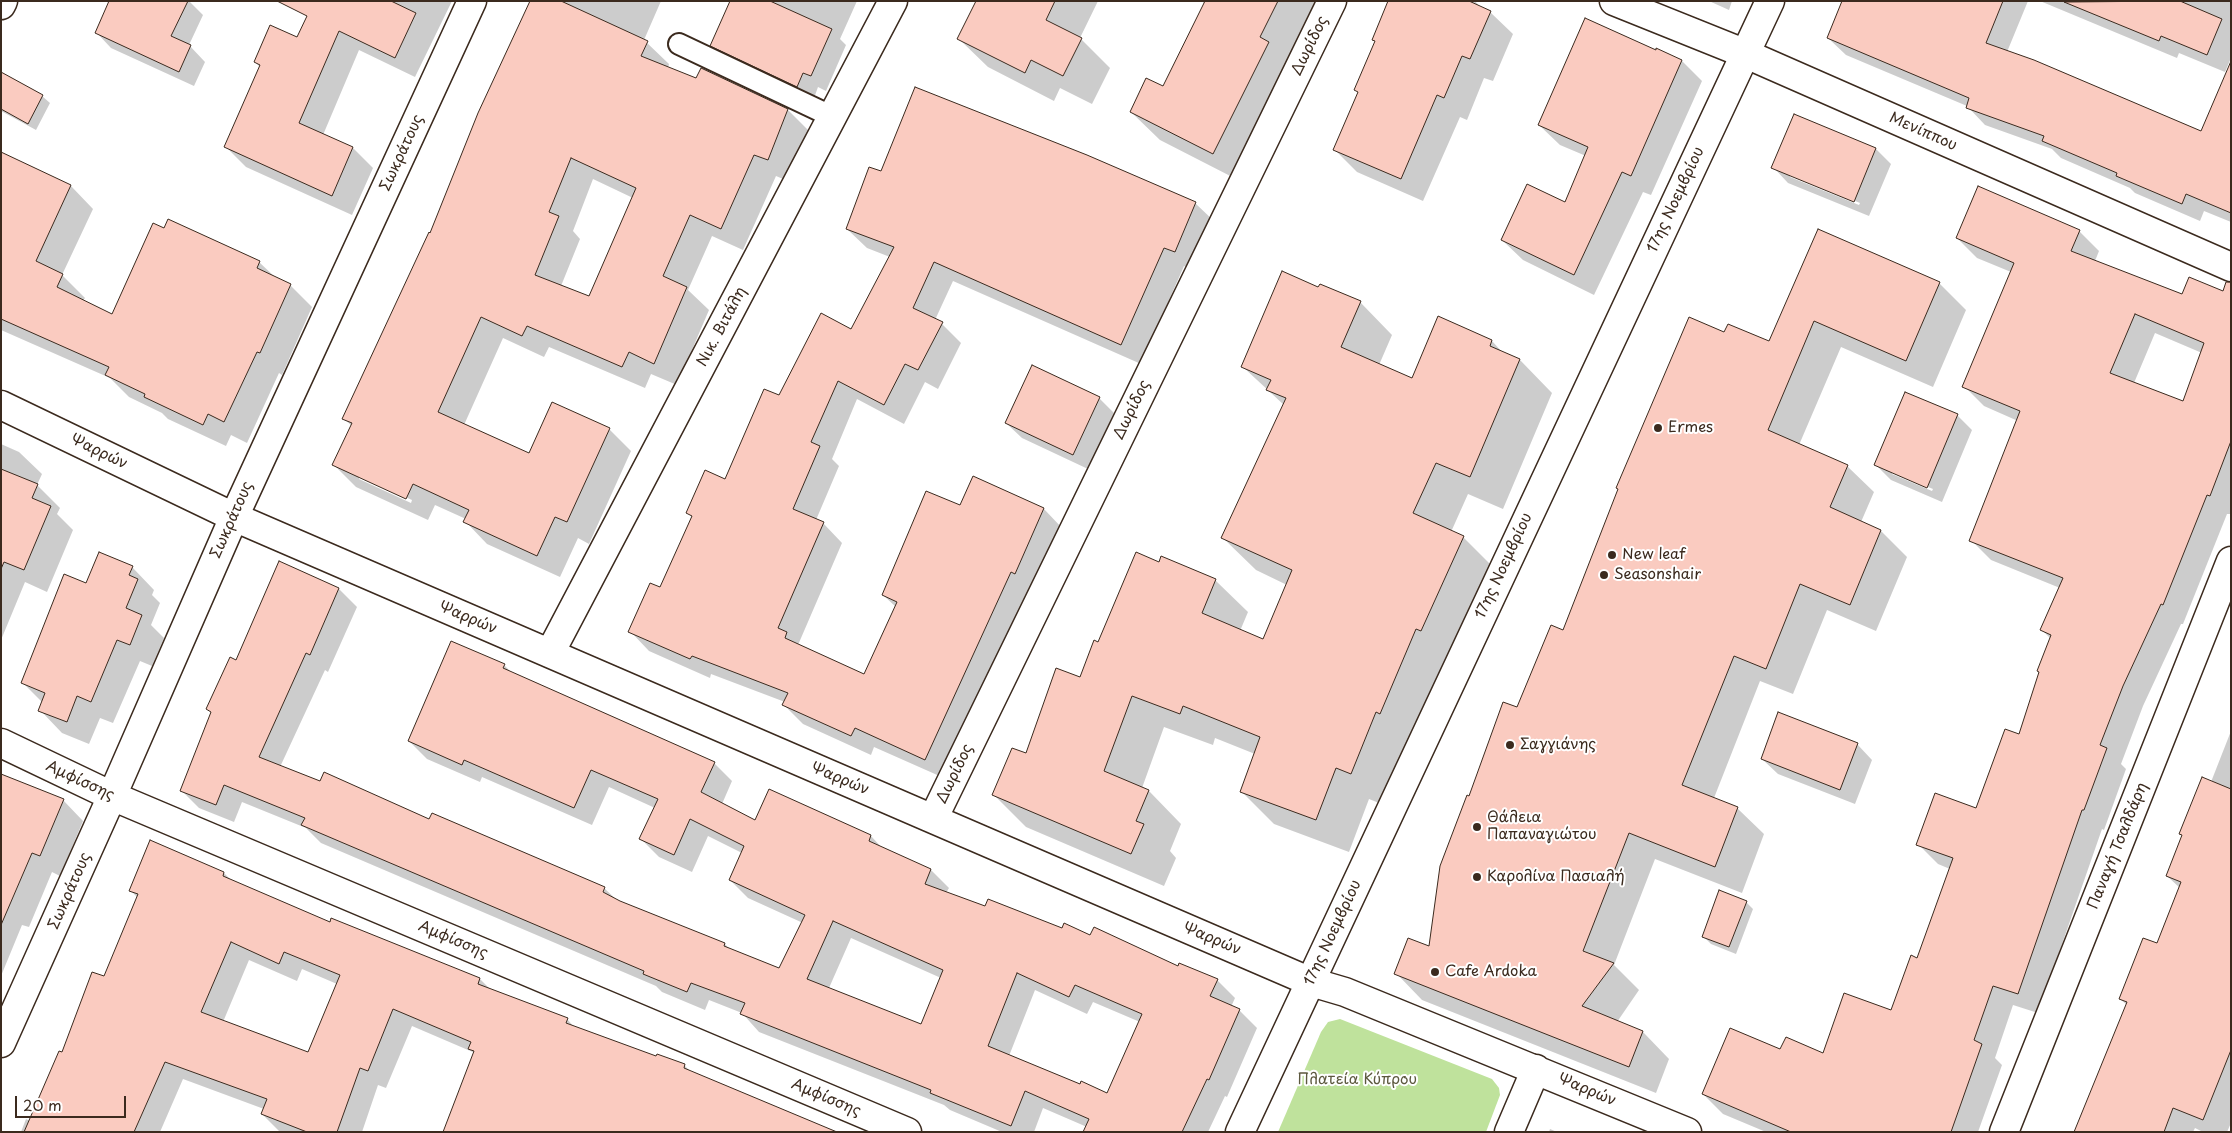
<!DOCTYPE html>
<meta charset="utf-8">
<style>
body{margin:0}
#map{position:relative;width:2232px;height:1133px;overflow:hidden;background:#fff;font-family:"Playpen Sans",sans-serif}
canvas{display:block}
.frame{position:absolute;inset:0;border:2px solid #3b2a1e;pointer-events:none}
.scale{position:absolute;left:15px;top:1096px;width:111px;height:22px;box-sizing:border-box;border:2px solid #3b2a1e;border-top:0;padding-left:6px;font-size:15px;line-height:18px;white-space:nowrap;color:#3b2a1e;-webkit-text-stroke:4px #fff;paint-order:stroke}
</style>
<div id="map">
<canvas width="2232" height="1133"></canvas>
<div class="frame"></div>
<div class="scale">20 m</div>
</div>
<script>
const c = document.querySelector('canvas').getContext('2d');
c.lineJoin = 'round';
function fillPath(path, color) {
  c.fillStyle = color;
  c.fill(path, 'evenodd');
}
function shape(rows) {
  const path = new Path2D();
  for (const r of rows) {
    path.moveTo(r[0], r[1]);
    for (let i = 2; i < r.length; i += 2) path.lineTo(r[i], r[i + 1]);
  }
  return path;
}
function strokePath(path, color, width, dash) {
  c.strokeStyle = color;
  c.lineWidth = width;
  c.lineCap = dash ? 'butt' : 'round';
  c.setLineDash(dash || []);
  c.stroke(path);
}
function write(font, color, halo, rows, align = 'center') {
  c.font = font + ' "Playpen Sans",sans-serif';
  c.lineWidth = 4;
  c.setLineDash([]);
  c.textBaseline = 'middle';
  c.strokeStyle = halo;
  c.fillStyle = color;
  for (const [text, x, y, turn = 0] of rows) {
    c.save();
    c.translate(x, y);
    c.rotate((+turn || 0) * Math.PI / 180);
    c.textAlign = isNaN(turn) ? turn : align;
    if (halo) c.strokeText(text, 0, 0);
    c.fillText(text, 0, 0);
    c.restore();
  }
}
const green = shape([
 [1340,1019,1492,1079,1499,1088,1500,1095,1486,1132,1278,1132,1321,1032,1328,1022]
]);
const shadow = shape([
 [107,1,189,1,203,15,189,45,205,62,194,86,111,48,96,32,110,3],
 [315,1,452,1,415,77,359,50,323,135,353,148,373,168,352,215,246,167,226,147,261,68,255,62,298,38],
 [531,1,661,1,644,40,669,64,668,68,697,79,702,69,788,110,810,132,790,182,776,176,743,250,712,236,688,290,709,310,677,385,651,374,645,388,549,347,544,357,503,338,464,425,530,455,609,429,631,451,589,544,578,538,560,577,487,544,465,521,466,519,435,505,428,520,356,487,334,465,352,426,344,419,431,234],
 [593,179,633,198,590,298,561,286,580,239,573,231],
 [359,476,412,500,411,503,359,479],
 [731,1,857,1,840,39,846,45,826,91,818,87,813,101,727,61,712,46],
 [978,1,1098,1,1080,38,1110,68,1092,104,1060,88,1054,101,988,67,959,39],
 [1202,1,1321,1,1242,182,1160,140,1131,112,1163,88,1205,4],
 [1390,1,1475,1,1481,8,1490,12,1513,34,1493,81,1484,78,1467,120,1460,117,1423,201,1357,172,1334,149,1359,93,1356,90,1376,42,1373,40],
 [1709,1,1732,1,1729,10],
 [1844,1,2028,1,2007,52,2202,133,2231,81,2231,222,2204,211,2200,221,2135,193,2130,188,2061,158,2052,149,1985,125,1967,106,1846,55,1828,38],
 [2040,1,2231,1,2231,58,2225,72,2179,53,2177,58],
 [1682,61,1702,81,1651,195,1643,192,1594,295,1523,260,1502,240,1566,204,1586,156,1560,145,1539,125],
 [1,93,42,96,50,103,36,130,1,111],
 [1876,149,1891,164,1869,216,1788,183,1773,167],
 [1790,174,1860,203,1859,205,1790,177],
 [5,155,71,186,93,209,62,275,85,298,83,301,113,315,259,262,276,278,290,285,312,307,282,375,279,373,247,443,231,435,226,446,168,419,162,413,129,397,110,378,1,330,1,164],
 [882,173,1195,203,1215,222,1194,271,1184,266,1141,364,953,281,935,320,942,324,961,343,938,389,925,382,904,424,857,399,832,459,839,466,816,520,823,523,842,543,798,645,865,676,896,607,883,595,960,507,974,478,1044,509,1063,529,944,778,874,747,871,755,803,724,784,705,785,702,711,674,710,678,649,651,630,631,661,589,692,517,688,513,725,481,780,397,852,330,890,257,867,248,847,229],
 [1819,230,1939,283,1966,310,1933,387,1841,347,1799,445,1847,466,1874,492,1861,522,1881,531,1907,557,1876,631,1827,610,1793,694,1760,681,1714,798,1737,808,1764,834,1742,893,1655,859,1614,965,1639,990,1617,1022,1643,1032,1669,1059,1656,1093,1422,1000,1396,973,1430,948,1470,797,1563,632,1725,334,1770,343],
 [2079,231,2099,251,2095,261,2183,295,2231,296,2231,514,2227,514,2183,624,2181,624,2143,706,2121,764,2126,769,2104,830,2102,829,2038,1013,2013,1005,1995,1058,2002,1065,1978,1132,1766,1132,1723,1114,1703,1094,1781,1051,1823,1054,1891,1012,1918,959,1950,869,1938,864,1918,844,1977,810,2019,735,2051,639,2041,629,2060,588,1991,560,1971,540,2018,421,1984,406,1964,386,2011,272,1977,258,1957,238],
 [2155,333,2202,353,2184,402,2134,383],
 [1319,289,1360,302,1392,335,1379,365,1412,380,1439,318,1492,341,1504,354,1520,360,1552,393,1503,509,1468,494,1451,532,1463,537,1496,570,1384,805,1369,799,1349,852,1274,824,1242,792,1255,754,1215,738,1213,745,1164,727,1142,788,1149,791,1181,824,1170,851,1176,858,1164,886,1026,827,993,794,1026,755,1081,678,1099,643,1159,563,1215,580,1248,612,1240,631,1264,641,1287,585,1256,570,1223,538,1284,405,1243,367],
 [1099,398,1114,413,1088,469,1022,438,1006,423],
 [1957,415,1972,430,1942,502,1891,480,1876,465],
 [1892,472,1933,489,1932,491,1892,474],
 [1,444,19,452,42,474,37,485,60,508,57,514,73,530,47,592,25,582,1,640],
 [280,563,339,589,357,607,328,672,325,670,280,767,430,821,604,888,619,902,725,944,730,950,780,969,803,923,748,898,730,880,742,853,708,836,692,872,659,857,641,839,655,808,609,787,592,825,482,777,480,782,427,759,409,741,504,665,513,674,714,763,732,781,722,804,756,822,770,791,871,836,883,849,931,870,949,888,946,893,985,908,1091,937,1217,980,1235,998,1231,1007,1239,1010,1257,1028,1227,1097,1225,1096,1208,1132,1085,1132,1087,1127,1043,1108,1034,1132,1002,1132,950,1110,944,1105,759,1032,742,1013,709,1000,705,1010,662,992,656,986,321,843,306,828,242,802,234,822,199,808,181,790,212,713,208,709,236,661],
 [851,938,941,978,922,1025,829,988],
 [1035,990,1087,1014,1093,1002,1140,1022,1108,1095,1009,1056],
 [132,567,154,590,152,595,160,603,151,625,164,638,152,666,140,661,113,723,100,718,89,744,62,733,40,710,43,703,22,682],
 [2231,731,2231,1123,2227,1132,2203,1132,2195,1128,2193,1132,2076,1132,2127,1005,2120,999,2158,944,2180,888,2167,876,2183,836,2180,833,2211,782],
 [1857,744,1872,760,1855,804,1778,774,1762,759],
 [1,775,63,800,83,821,60,876,52,872,29,927,22,925,1,976],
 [151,842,224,873,231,880,330,924,480,979,491,990,567,1019,576,1029,657,1058,684,1065,691,1072,475,1053,412,1026,386,1088,378,1085,362,1132,280,1132,262,1114,264,1109,183,1079,160,1132,21,1132,26,1119,30,1121,63,1054,105,978,138,898,130,890],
 [249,960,297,981,302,969,337,984,309,1054,223,1022],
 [1746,902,1753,909,1736,954,1711,944,1703,936],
 [1550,1129,1557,1132,1549,1132]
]);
const building = shape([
 [109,1,188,1,171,36,191,45,179,72,95,33,109,1],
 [277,1,391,1,416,13,395,58,339,31,299,123,353,147,332,196,224,147,260,65,254,62,270,25,297,37,307,16,277,1],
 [530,1,561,1,648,41,641,56,696,78,701,68,788,109,768,160,754,155,721,229,690,215,663,276,687,287,654,364,629,352,622,367,527,326,522,336,481,317,438,412,529,453,552,402,610,428,567,522,555,517,537,556,463,522,469,510,413,484,406,499,332,465,352,423,342,419,429,232,430,233,478,113,530,1],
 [571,158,636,188,589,296,535,275,559,216,549,212,571,158],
 [730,1,770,1,832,29,811,76,803,73,797,87,710,46,730,1],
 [976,1,1055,1,1046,20,1082,38,1063,76,1031,60,1025,73,957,39,976,1],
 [1205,1,1278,1,1260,37,1269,42,1213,154,1130,112,1146,78,1163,86,1205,1],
 [1388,1,1469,1,1491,11,1470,59,1462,56,1444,98,1437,95,1401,179,1333,150,1358,92,1354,90,1375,41,1372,40,1388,1],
 [1842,1,2003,1,1986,43,2034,60,2201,131,2231,61,2231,213,2186,194,2182,204,2116,176,2117,173,2042,141,2044,136,1966,108,1969,98,1827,38,1842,1],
 [2180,1,2222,19,2207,55,2161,36,2159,41,2064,2,2180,1],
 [1585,18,1656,50,1656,48,1682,60,1631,176,1622,172,1574,275,1501,240,1527,184,1565,202,1588,147,1538,125,1585,18],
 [1,72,43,95,28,124,1,109,1,72],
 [915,87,1087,155,1196,202,1175,252,1164,248,1121,345,934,262,913,308,943,322,918,370,905,364,884,405,838,381,811,442,820,446,793,509,824,522,778,628,787,632,785,638,864,674,897,602,882,595,926,491,960,505,973,476,1044,508,1015,574,1011,572,925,760,855,728,851,736,782,705,788,693,692,656,690,659,628,632,650,583,660,587,692,516,686,513,705,470,725,479,764,389,779,395,821,313,851,329,894,247,846,229,869,167,881,171,915,87],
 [1794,114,1876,148,1854,202,1771,168,1794,114],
 [1,152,71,185,36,261,63,274,57,287,112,314,153,223,164,228,168,219,260,261,257,268,291,284,260,353,257,352,224,422,208,414,203,425,144,397,145,394,105,375,109,367,1,319,1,152],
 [1978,186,2080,230,2071,251,2182,294,2189,277,2223,291,2226,282,2231,282,2231,441,2210,496,2207,495,2163,605,2161,604,2123,686,2100,745,2107,748,2084,810,2082,810,2018,994,1993,986,1974,1040,1982,1044,1951,1132,1791,1132,1702,1094,1730,1028,1780,1049,1786,1037,1823,1053,1844,993,1891,1010,1911,955,1917,958,1953,858,1916,845,1935,793,1976,808,2005,729,2019,734,2039,672,2037,671,2051,635,2040,630,2063,578,1969,541,2020,411,1962,387,2014,263,1956,238,1978,186],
 [2135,314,2204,343,2183,401,2110,373,2135,314],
 [1818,229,1940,282,1906,361,1814,321,1768,430,1848,465,1830,507,1881,530,1850,605,1800,584,1766,669,1734,656,1682,785,1738,807,1715,867,1629,833,1583,951,1614,963,1582,1006,1643,1031,1629,1067,1394,974,1408,938,1429,946,1440,866,1467,795,1469,796,1503,702,1517,707,1551,625,1563,630,1618,489,1616,488,1689,317,1724,332,1728,324,1769,341,1818,229],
 [1282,271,1318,287,1320,284,1361,301,1341,347,1412,378,1438,316,1492,340,1490,346,1520,359,1470,477,1436,463,1413,513,1464,536,1421,631,1416,629,1380,714,1376,712,1351,774,1336,768,1316,820,1240,792,1260,737,1183,706,1180,714,1132,696,1104,771,1149,790,1136,821,1144,824,1131,854,992,795,1012,748,1026,753,1056,668,1080,677,1094,640,1098,642,1136,552,1159,562,1161,556,1216,579,1202,613,1263,639,1292,570,1221,538,1286,398,1266,390,1271,380,1241,367,1282,271],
 [1032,365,1100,397,1073,455,1005,423,1032,365],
 [1905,392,1958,414,1927,488,1874,465,1905,392],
 [1,469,38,484,32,498,51,506,24,570,4,562,1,569,1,469],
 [99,552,133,566,129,575,138,579,126,608,142,615,130,645,117,640,91,702,77,696,67,722,38,711,45,693,21,683,64,574,86,583,99,552],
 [279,561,339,588,310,655,306,653,259,757,320,781,324,772,429,819,432,813,605,887,603,892,620,901,725,943,724,946,779,968,805,915,729,880,744,846,690,819,674,855,639,839,658,799,591,770,574,808,464,760,462,765,408,741,451,641,505,664,503,668,715,762,701,792,755,820,769,789,871,835,869,841,931,869,925,884,985,906,988,899,1062,928,1064,923,1090,935,1094,927,1178,966,1179,963,1218,979,1210,996,1240,1009,1209,1080,1207,1079,1182,1132,1083,1132,1089,1119,1025,1091,1011,1126,930,1093,931,1090,740,1014,745,1003,691,983,687,992,643,974,644,971,301,825,305,818,224,785,216,805,180,791,211,712,206,709,230,657,236,660,279,561],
 [833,921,943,970,921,1024,807,979,833,921],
 [1017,973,1069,997,1075,985,1142,1014,1107,1093,1081,1081,1080,1084,988,1046,1017,973],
 [1778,712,1858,743,1840,790,1761,759,1778,712],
 [1,774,64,799,40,856,32,853,1,925,1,774],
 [2202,777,2231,789,2231,1050,2203,1120,2173,1108,2164,1132,2074,1132,2127,1002,2119,999,2143,938,2157,943,2181,882,2166,876,2182,835,2179,834,2202,777],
 [150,840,224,872,223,876,330,922,331,918,480,978,478,984,568,1018,566,1023,656,1056,657,1054,685,1064,684,1068,837,1132,443,1132,474,1051,468,1049,471,1042,393,1009,368,1071,360,1068,337,1132,307,1132,261,1114,267,1099,165,1062,134,1132,24,1132,59,1051,62,1052,92,972,104,976,138,894,129,891,150,840],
 [231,942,279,964,284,952,340,975,308,1052,201,1012,231,942],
 [1719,890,1747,901,1729,947,1702,937,1719,890]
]);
const service = shape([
 [679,44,833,117]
]);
const minor = shape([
 [1614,1,1746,54,2231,267],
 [1,5,3,1],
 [1,405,234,517,933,819,1311,982,1345,992,1687,1132],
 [550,653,893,1],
 [1,743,112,796,907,1132],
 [933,819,1332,1],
 [1,1043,112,796,234,517,472,1],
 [1509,1132,1536,1069],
 [2004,1132,2231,561]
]);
const tertiary = shape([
 [1240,1132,1770,1]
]);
const markers = [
 [1658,428,5,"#3b2a1e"],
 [1612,555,5,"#3b2a1e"],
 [1604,575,5,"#3b2a1e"],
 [1510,745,5,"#3b2a1e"],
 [1477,827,5,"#3b2a1e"],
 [1477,877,5,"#3b2a1e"],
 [1435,972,5,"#3b2a1e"]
];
const streetNames = [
 ["Δωρίδος",1310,46,-64],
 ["Μενίππου",1923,132,24],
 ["Σωκράτους",402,153,-65],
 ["17ης Νοεμβρίου",1676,200,-65],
 ["Νικ. Βιτάλη",722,327,-62],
 ["Δωρίδος",1132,410,-64],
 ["Ψαρρών",99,452,26],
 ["Σωκράτους",232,520,-66],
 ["17ης Νοεμβρίου",1504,566,-65],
 ["Ψαρρών",468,618,23],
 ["Δωρίδος",955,774,-64],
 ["Ψαρρών",840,779,23],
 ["Αμφίσσης",80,781,25],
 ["Παναγή Τσαλδάρη",2118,846,-68],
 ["Σωκράτους",70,891,-66],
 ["17ης Νοεμβρίου",1333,933,-65],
 ["Ψαρρών",1212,939,23],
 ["Αμφίσσης",453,940,23],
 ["Ψαρρών",1587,1090,23],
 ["Αμφίσσης",826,1098,23]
];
const poiNames = [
 ["Ermes",1668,428],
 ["New leaf",1622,555],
 ["Seasonshair",1614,575],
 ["Σαγγιάνης",1520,745],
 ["Θάλεια",1487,818],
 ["Παπαναγιώτου",1487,835],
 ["Καρολίνα Πασιαλή",1487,877],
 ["Cafe Ardoka",1445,972]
];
const parkNames = [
 ["Πλατεία Κύπρου",1357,1080]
];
fillPath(green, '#bfe29c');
fillPath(shadow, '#0003');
fillPath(building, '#facbc0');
strokePath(building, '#3b2a1e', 1);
strokePath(service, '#3b2a1e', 24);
strokePath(minor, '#3b2a1e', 31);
strokePath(tertiary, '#3b2a1e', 31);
strokePath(service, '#fff', 20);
strokePath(minor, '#fff', 28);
strokePath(tertiary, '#fff', 28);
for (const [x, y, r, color] of markers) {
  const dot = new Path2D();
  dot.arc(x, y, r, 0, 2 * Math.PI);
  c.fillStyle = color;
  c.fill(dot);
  strokePath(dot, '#fff', 2);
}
write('15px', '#3b2a1e', '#fff', streetNames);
write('15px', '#3b2a1e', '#fff', poiNames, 'left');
write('15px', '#5c583e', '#fff', parkNames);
</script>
